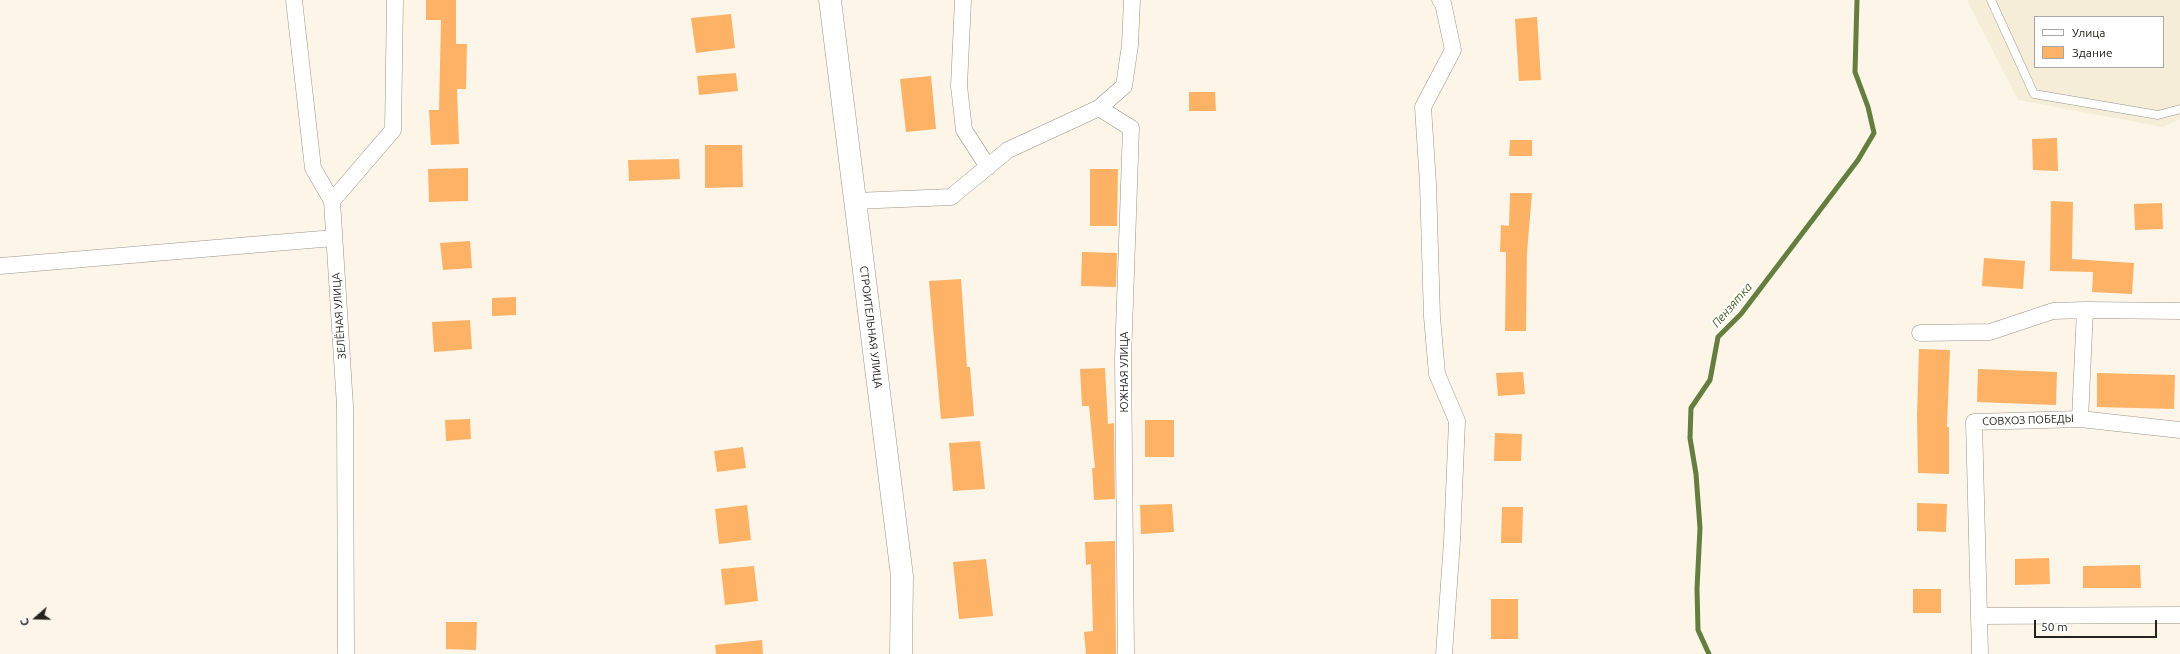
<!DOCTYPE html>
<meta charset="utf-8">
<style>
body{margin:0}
#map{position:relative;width:2180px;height:654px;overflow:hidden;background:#fcf5e8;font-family:Ubuntu,sans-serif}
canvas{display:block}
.legend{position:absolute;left:2034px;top:16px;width:130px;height:52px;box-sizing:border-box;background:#fff;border:1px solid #a8a7a5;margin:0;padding:5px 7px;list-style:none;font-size:12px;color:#25231e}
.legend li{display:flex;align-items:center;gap:8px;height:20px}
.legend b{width:20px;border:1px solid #a8a7a5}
.north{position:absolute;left:16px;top:598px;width:40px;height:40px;-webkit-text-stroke:3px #fff;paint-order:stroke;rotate:250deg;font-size:11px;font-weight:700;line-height:16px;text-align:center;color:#25231e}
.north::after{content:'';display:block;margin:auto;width:14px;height:18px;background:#25231e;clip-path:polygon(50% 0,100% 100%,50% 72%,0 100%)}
.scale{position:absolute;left:2034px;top:620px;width:123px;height:18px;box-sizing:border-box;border:2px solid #25231e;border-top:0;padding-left:5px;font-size:12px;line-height:14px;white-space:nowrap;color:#25231e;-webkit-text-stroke:3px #fff;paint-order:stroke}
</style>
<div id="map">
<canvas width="2180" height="654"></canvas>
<ul class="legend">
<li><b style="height:5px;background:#fff"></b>Улица</li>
<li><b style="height:11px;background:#fdb266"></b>Здание</li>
</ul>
<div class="north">С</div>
<div class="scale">50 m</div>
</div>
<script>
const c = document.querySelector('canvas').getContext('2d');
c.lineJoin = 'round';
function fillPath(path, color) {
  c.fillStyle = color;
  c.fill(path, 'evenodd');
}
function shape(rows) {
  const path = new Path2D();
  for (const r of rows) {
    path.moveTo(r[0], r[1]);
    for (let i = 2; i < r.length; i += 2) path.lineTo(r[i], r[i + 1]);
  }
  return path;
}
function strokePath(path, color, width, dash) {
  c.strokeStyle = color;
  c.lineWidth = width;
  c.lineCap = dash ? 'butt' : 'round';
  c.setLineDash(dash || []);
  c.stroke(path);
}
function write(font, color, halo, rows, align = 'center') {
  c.font = font + ' Ubuntu,sans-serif';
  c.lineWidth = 4;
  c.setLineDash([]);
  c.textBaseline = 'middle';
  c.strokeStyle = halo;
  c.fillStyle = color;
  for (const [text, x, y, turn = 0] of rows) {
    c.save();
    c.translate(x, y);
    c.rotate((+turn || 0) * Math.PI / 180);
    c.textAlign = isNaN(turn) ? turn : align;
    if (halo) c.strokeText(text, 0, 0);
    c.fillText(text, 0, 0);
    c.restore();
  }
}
const built = shape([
 [1967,0,2180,0,2180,119,2163,127,2018,100],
 [2035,17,2163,17,2163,67,2035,67]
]);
const stream = shape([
 [1709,654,1698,630,1697,589,1700,528,1696,474,1690,438,1691,408,1710,380,1718,337,1741,314,1858,160,1874,133,1868,107,1855,72,1857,0]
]);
const building = shape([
 [426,0,456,0,456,44,467,44,466,89,457,89,459,144,431,145,429,110,439,110,441,20,426,20],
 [731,14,735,48,696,53,691,18],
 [1537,17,1541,80,1519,81,1515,19],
 [736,73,738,91,699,95,697,76],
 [931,76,936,129,906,132,900,79],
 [1189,92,1215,92,1216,111,1189,111],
 [2057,138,2058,171,2033,170,2032,139],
 [1510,140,1532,140,1532,156,1509,156],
 [705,145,742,145,743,187,705,188],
 [679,159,680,179,629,181,628,160],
 [468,168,468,201,429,202,428,169],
 [1090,169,1118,169,1117,226,1090,226],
 [1510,193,1532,193,1527,253,1526,331,1505,331,1506,252,1500,252,1501,225,1509,226],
 [2051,201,2073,202,2072,259,2134,263,2132,294,2092,292,2093,272,2050,271],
 [2162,203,2163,229,2135,230,2134,204],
 [470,241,472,268,443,270,440,243],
 [1082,252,1117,253,1116,287,1081,286],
 [1984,258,2025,261,2023,289,1982,286],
 [961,279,967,367,970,367,974,416,941,419,929,281],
 [516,297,516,315,492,316,492,298],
 [470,320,472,349,434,352,432,322],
 [1919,349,1950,350,1947,427,1949,427,1949,474,1918,473,1917,417],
 [1105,368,1108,424,1114,423,1115,499,1094,500,1092,468,1095,468,1089,406,1082,406,1080,369],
 [1978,369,2057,372,2056,405,1977,402],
 [1523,372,1525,394,1498,396,1496,373],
 [2097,373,2175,375,2174,409,2097,407],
 [470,419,471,439,446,441,445,420],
 [1145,420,1174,420,1174,457,1145,457],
 [1495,433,1522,434,1521,461,1494,461],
 [980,441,985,489,953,491,949,443],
 [743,447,746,468,717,472,714,451],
 [1917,503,1947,504,1946,532,1917,531],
 [1172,504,1174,532,1141,534,1140,505],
 [747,505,751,540,719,544,715,509],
 [1502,507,1523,507,1522,543,1501,543],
 [1115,541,1116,654,1086,654,1084,632,1093,631,1091,564,1086,565,1085,542],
 [2049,558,2050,584,2015,585,2015,559],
 [986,559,993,616,959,619,953,562],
 [2140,565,2141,588,2083,588,2083,566],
 [754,566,758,601,725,605,721,569],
 [1913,589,1941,589,1941,613,1913,613],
 [1491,599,1518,599,1518,639,1491,639],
 [446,622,477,622,476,650,446,649],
 [762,640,763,654,716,654,715,645]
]);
const lane = shape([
 [1991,0,2034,94,2158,115,2180,109]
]);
const street = shape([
 [294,0,313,168,332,201],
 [963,0,959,86,964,130,988,167],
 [1440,0,1443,3,1453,50,1423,107,1428,184,1432,317,1437,374,1457,421,1452,541,1444,654],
 [1099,108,1131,128,1123,358,1126,654],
 [855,201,951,197,1008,150,1099,108,1124,86,1130,45,1132,0],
 [0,266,334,238],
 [1920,333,1990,332,2053,311,2085,310],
 [2080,419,2085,310,2180,311],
 [1980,616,2180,615],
 [346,654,345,406,332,201,393,130,395,0],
 [1980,654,1974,422,2080,419,2180,430]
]);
const secondary = shape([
 [830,0,902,576,901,654]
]);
const streetNames = [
 ["ЗЕЛЁНАЯ УЛИЦА",339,316,-94],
 ["СТРОИТЕЛЬНАЯ УЛИЦА",871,327,83],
 ["ЮЖНАЯ УЛИЦА",1124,372,-90],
 ["СОВХОЗ ПОБЕДЫ",2028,420,-2]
];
const waterNames = [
 ["Пензятка",1732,305,-49]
];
fillPath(built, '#f6edd8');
strokePath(stream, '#637e3e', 5);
fillPath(building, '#fdb266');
strokePath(lane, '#9b9589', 9);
strokePath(street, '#9b9589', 17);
strokePath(secondary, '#9b9589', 23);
strokePath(lane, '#fff', 8);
strokePath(street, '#fff', 16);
strokePath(secondary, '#fff', 22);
write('11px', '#25231e', '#fff', streetNames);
write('italic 12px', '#456022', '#fff', waterNames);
</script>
